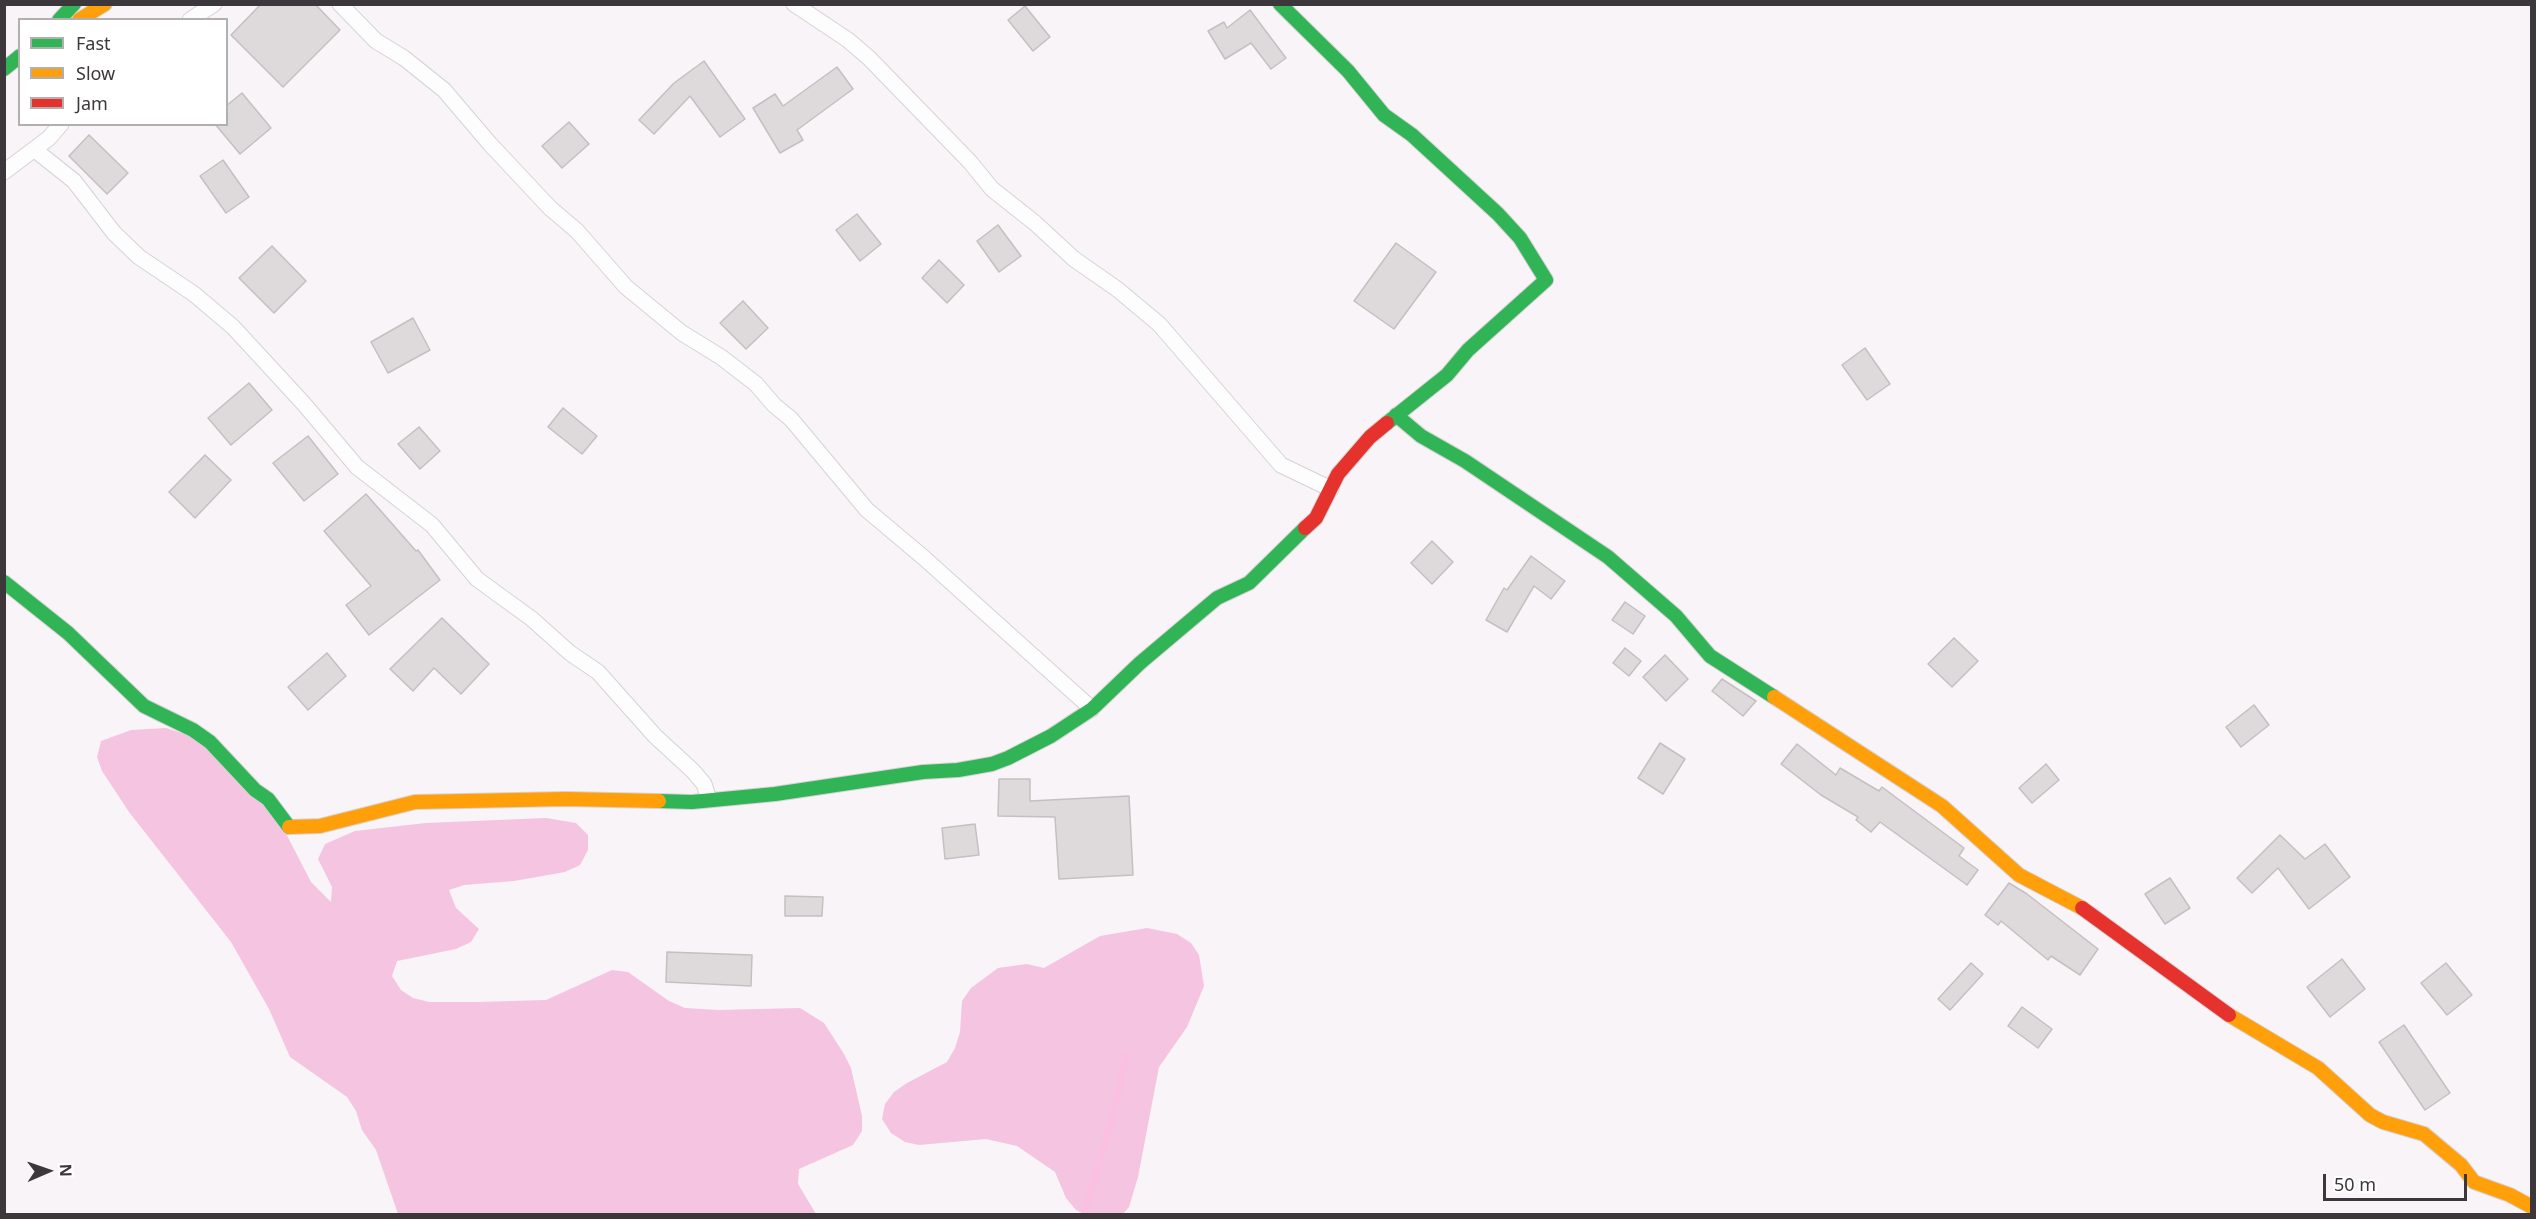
<!DOCTYPE html>
<style>
body{margin:0}
#map{position:relative;width:2536px;height:1219px;overflow:hidden;background:#f9f4f7;font-family:"Noto Sans",sans-serif}
canvas{display:block}
.frame{position:absolute;inset:0;border:6px solid #3c373a;pointer-events:none}
.legend{position:absolute;left:18px;top:18px;width:210px;height:108px;box-sizing:border-box;background:#fff;border:2px solid #b1afb0;margin:0;padding:8px 10px;list-style:none;font-size:18px;color:#3c373a}
.legend li{display:flex;align-items:center;gap:12px;height:30px}
.legend b{width:30px;border:2px solid #b1afb0}
.north{position:absolute;left:18px;top:1141px;width:60px;height:60px;-webkit-text-stroke:4px #fff;paint-order:stroke;rotate:88deg;font-size:16px;font-weight:700;line-height:24px;text-align:center;color:#3c373a}
.north::after{content:'';display:block;margin:auto;width:21px;height:27px;background:#3c373a;clip-path:polygon(50% 0,100% 100%,50% 72%,0 100%)}
.scale{position:absolute;left:2323px;top:1174px;width:144px;height:27px;box-sizing:border-box;border:3px solid #3c373a;border-top:0;padding-left:8px;font-size:18px;line-height:21px;white-space:nowrap;color:#3c373a;-webkit-text-stroke:4px #fff;paint-order:stroke}
</style>
<div id="map">
<canvas width="2536" height="1219"></canvas>
<div class="frame"></div>
<ul class="legend">
<li><b style="height:8px;background:#30b455"></b>Fast</li>
<li><b style="height:8px;background:#ff9f0a"></b>Slow</li>
<li><b style="height:8px;background:#e5322d"></b>Jam</li>
</ul>
<div class="north">N</div>
<div class="scale">50 m</div>
</div>
<script>
const c = document.querySelector('canvas').getContext('2d');
c.lineJoin = 'round';
function fillPath(path, color) {
  c.fillStyle = color;
  c.fill(path, 'evenodd');
}
function shape(rows) {
  const path = new Path2D();
  for (const r of rows) {
    path.moveTo(r[0], r[1]);
    for (let i = 2; i < r.length; i += 2) path.lineTo(r[i], r[i + 1]);
  }
  return path;
}
function strokePath(path, color, width, dash) {
  c.strokeStyle = color;
  c.lineWidth = width;
  c.lineCap = dash ? 'butt' : 'round';
  c.setLineDash(dash || []);
  c.stroke(path);
}
const forest = shape([
 [166,728,200,739,279,820,311,882,331,902,332,887,318,859,325,844,355,831,426,823,546,818,576,823,588,835,588,850,580,865,565,872,514,881,464,885,449,890,456,908,479,929,471,942,456,949,397,961,392,976,401,990,413,998,429,1002,479,1002,546,1000,612,970,628,972,669,1001,685,1008,718,1010,800,1008,824,1023,844,1054,851,1068,862,1116,862,1131,853,1145,799,1169,798,1184,816,1214,398,1214,376,1150,362,1130,356,1111,347,1097,290,1057,269,1009,231,942,129,812,102,771,97,757,101,741,131,730],
 [1147,928,1177,934,1191,943,1199,955,1204,986,1187,1027,1159,1067,1138,1177,1129,1207,1123,1214,1084,1214,1076,1210,1066,1198,1055,1172,1017,1146,986,1139,919,1145,905,1142,891,1133,882,1119,885,1104,894,1092,907,1083,947,1062,955,1048,960,1032,962,1001,971,988,998,968,1027,964,1044,968,1100,936]
]);
const stream = shape([
 [1084,1214,1112,1120,1126,1056]
]);
const building = shape([
 [261,4,315,4,340,30,283,87,231,35,261,4],
 [1025,6,1050,37,1033,51,1008,20,1025,6],
 [1250,10,1286,58,1271,69,1251,43,1225,59,1208,31,1224,22,1227,28,1250,10],
 [704,61,745,119,720,137,690,96,654,134,639,120,674,83,704,61],
 [837,67,853,89,797,130,803,140,780,153,753,108,775,94,783,106,837,67],
 [242,93,271,128,240,154,215,124,226,124,226,106,242,93],
 [569,122,589,144,562,168,542,146,569,122],
 [89,135,128,173,107,194,69,156,89,135],
 [223,160,249,197,226,213,200,176,223,160],
 [857,214,881,244,860,261,836,230,857,214],
 [998,225,1021,256,999,272,977,241,998,225],
 [1396,243,1436,272,1394,329,1354,301,1396,243],
 [272,246,306,281,274,313,239,278,272,246],
 [939,260,964,285,947,303,922,278,939,260],
 [743,301,768,328,746,349,720,323,743,301],
 [413,318,430,350,388,373,371,342,413,318],
 [1865,348,1890,384,1867,400,1842,365,1865,348],
 [249,383,272,410,231,445,208,418,249,383],
 [563,408,597,436,582,454,548,427,563,408],
 [419,427,440,451,420,469,398,444,419,427],
 [308,436,338,474,304,501,273,463,308,436],
 [205,455,231,480,195,518,169,492,205,455],
 [366,494,416,551,418,550,440,580,369,635,346,605,371,586,324,531,366,494],
 [1432,541,1453,562,1432,584,1411,563,1432,541],
 [1531,556,1565,581,1551,599,1534,586,1507,632,1486,620,1504,588,1507,590,1531,556],
 [1625,602,1645,616,1633,634,1612,620,1625,602],
 [442,618,489,664,461,694,434,668,413,691,390,669,442,618],
 [1954,638,1978,661,1952,687,1928,664,1954,638],
 [1625,648,1641,661,1629,676,1613,663,1625,648],
 [327,653,346,676,308,710,288,687,327,653],
 [1665,655,1688,679,1666,701,1643,677,1665,655],
 [1722,679,1756,701,1743,716,1712,691,1722,679],
 [2254,705,2269,725,2241,747,2226,727,2254,705],
 [1660,743,1685,759,1663,794,1638,778,1660,743],
 [1797,744,1836,775,1840,768,1879,791,1882,787,1964,848,1959,856,1978,870,1967,885,1880,822,1871,832,1856,820,1858,817,1821,795,1781,764,1797,744],
 [2046,764,2059,780,2032,803,2019,788,2046,764],
 [999,779,1030,779,1030,801,1129,796,1133,875,1059,879,1055,817,998,816,999,779],
 [975,824,979,855,945,859,942,828,975,824],
 [2280,835,2305,859,2325,844,2350,877,2309,909,2278,868,2252,893,2237,878,2280,835],
 [2170,878,2190,908,2165,924,2145,894,2170,878],
 [2009,883,2027,894,2098,949,2080,975,2051,956,2048,960,2001,921,1998,925,1985,915,2009,883],
 [785,896,823,897,822,916,785,916,785,896],
 [667,952,752,955,751,986,666,982,667,952],
 [2342,959,2365,989,2330,1017,2307,987,2342,959],
 [1971,963,1983,974,1950,1010,1938,999,1971,963],
 [2446,963,2472,995,2447,1015,2421,983,2446,963],
 [2022,1007,2052,1029,2038,1048,2008,1026,2022,1007],
 [2404,1025,2450,1093,2425,1110,2379,1042,2404,1025]
]);
const street = shape([
 [340,4,376,41,404,58,444,90,490,144,550,208,577,231,626,287,682,333,721,357,756,384,774,405,791,419,867,510,923,557,1092,709],
 [794,4,848,40,869,58,970,162,992,189,1035,223,1074,259,1117,289,1159,324,1281,465,1331,489],
 [190,20,214,4],
 [35,150,74,181,114,233,139,257,194,294,233,327,304,404,357,467,432,525,477,579,532,619,570,653,598,672,655,736,693,771,704,784,709,799],
 [4,172,49,138,61,124]
]);
const fast = shape([
 [1280,4,1348,71,1384,115,1412,135,1498,214,1520,238,1546,280,1468,350,1447,375,1387,423],
 [59,20,74,4],
 [4,69,20,56],
 [1396,415,1421,436,1465,461,1608,557,1676,616,1710,656,1774,697],
 [4,582,68,633,144,706,193,730,210,742,255,790,268,799,289,827],
 [659,801,692,802,775,794,923,772,958,770,992,764,1008,758,1051,736,1092,709,1140,663,1217,598,1249,583,1305,528]
]);
const slow = shape([
 [79,20,105,4],
 [1774,697,1942,806,2019,875,2082,908],
 [289,827,320,826,415,802,565,799,659,801],
 [2229,1015,2318,1068,2370,1115,2383,1122,2424,1134,2461,1165,2474,1182,2510,1195,2532,1207]
]);
const jam = shape([
 [1305,528,1316,518,1338,474,1370,437,1387,423],
 [2082,908,2229,1015]
]);
fillPath(forest, '#f4c4e0');
strokePath(stream, '#fbbfe1', 6);
fillPath(building, '#dedadc');
strokePath(building, '#c4c0c2', 1.5);
strokePath(street, '#d6d2d5', 17);
strokePath(fast, '#d6d2d5', 16);
strokePath(slow, '#d6d2d5', 16);
strokePath(jam, '#d6d2d5', 16);
strokePath(street, '#fefdfe', 15);
strokePath(fast, '#30b455', 14);
strokePath(slow, '#ff9f0a', 14);
strokePath(jam, '#e5322d', 14);
</script>
